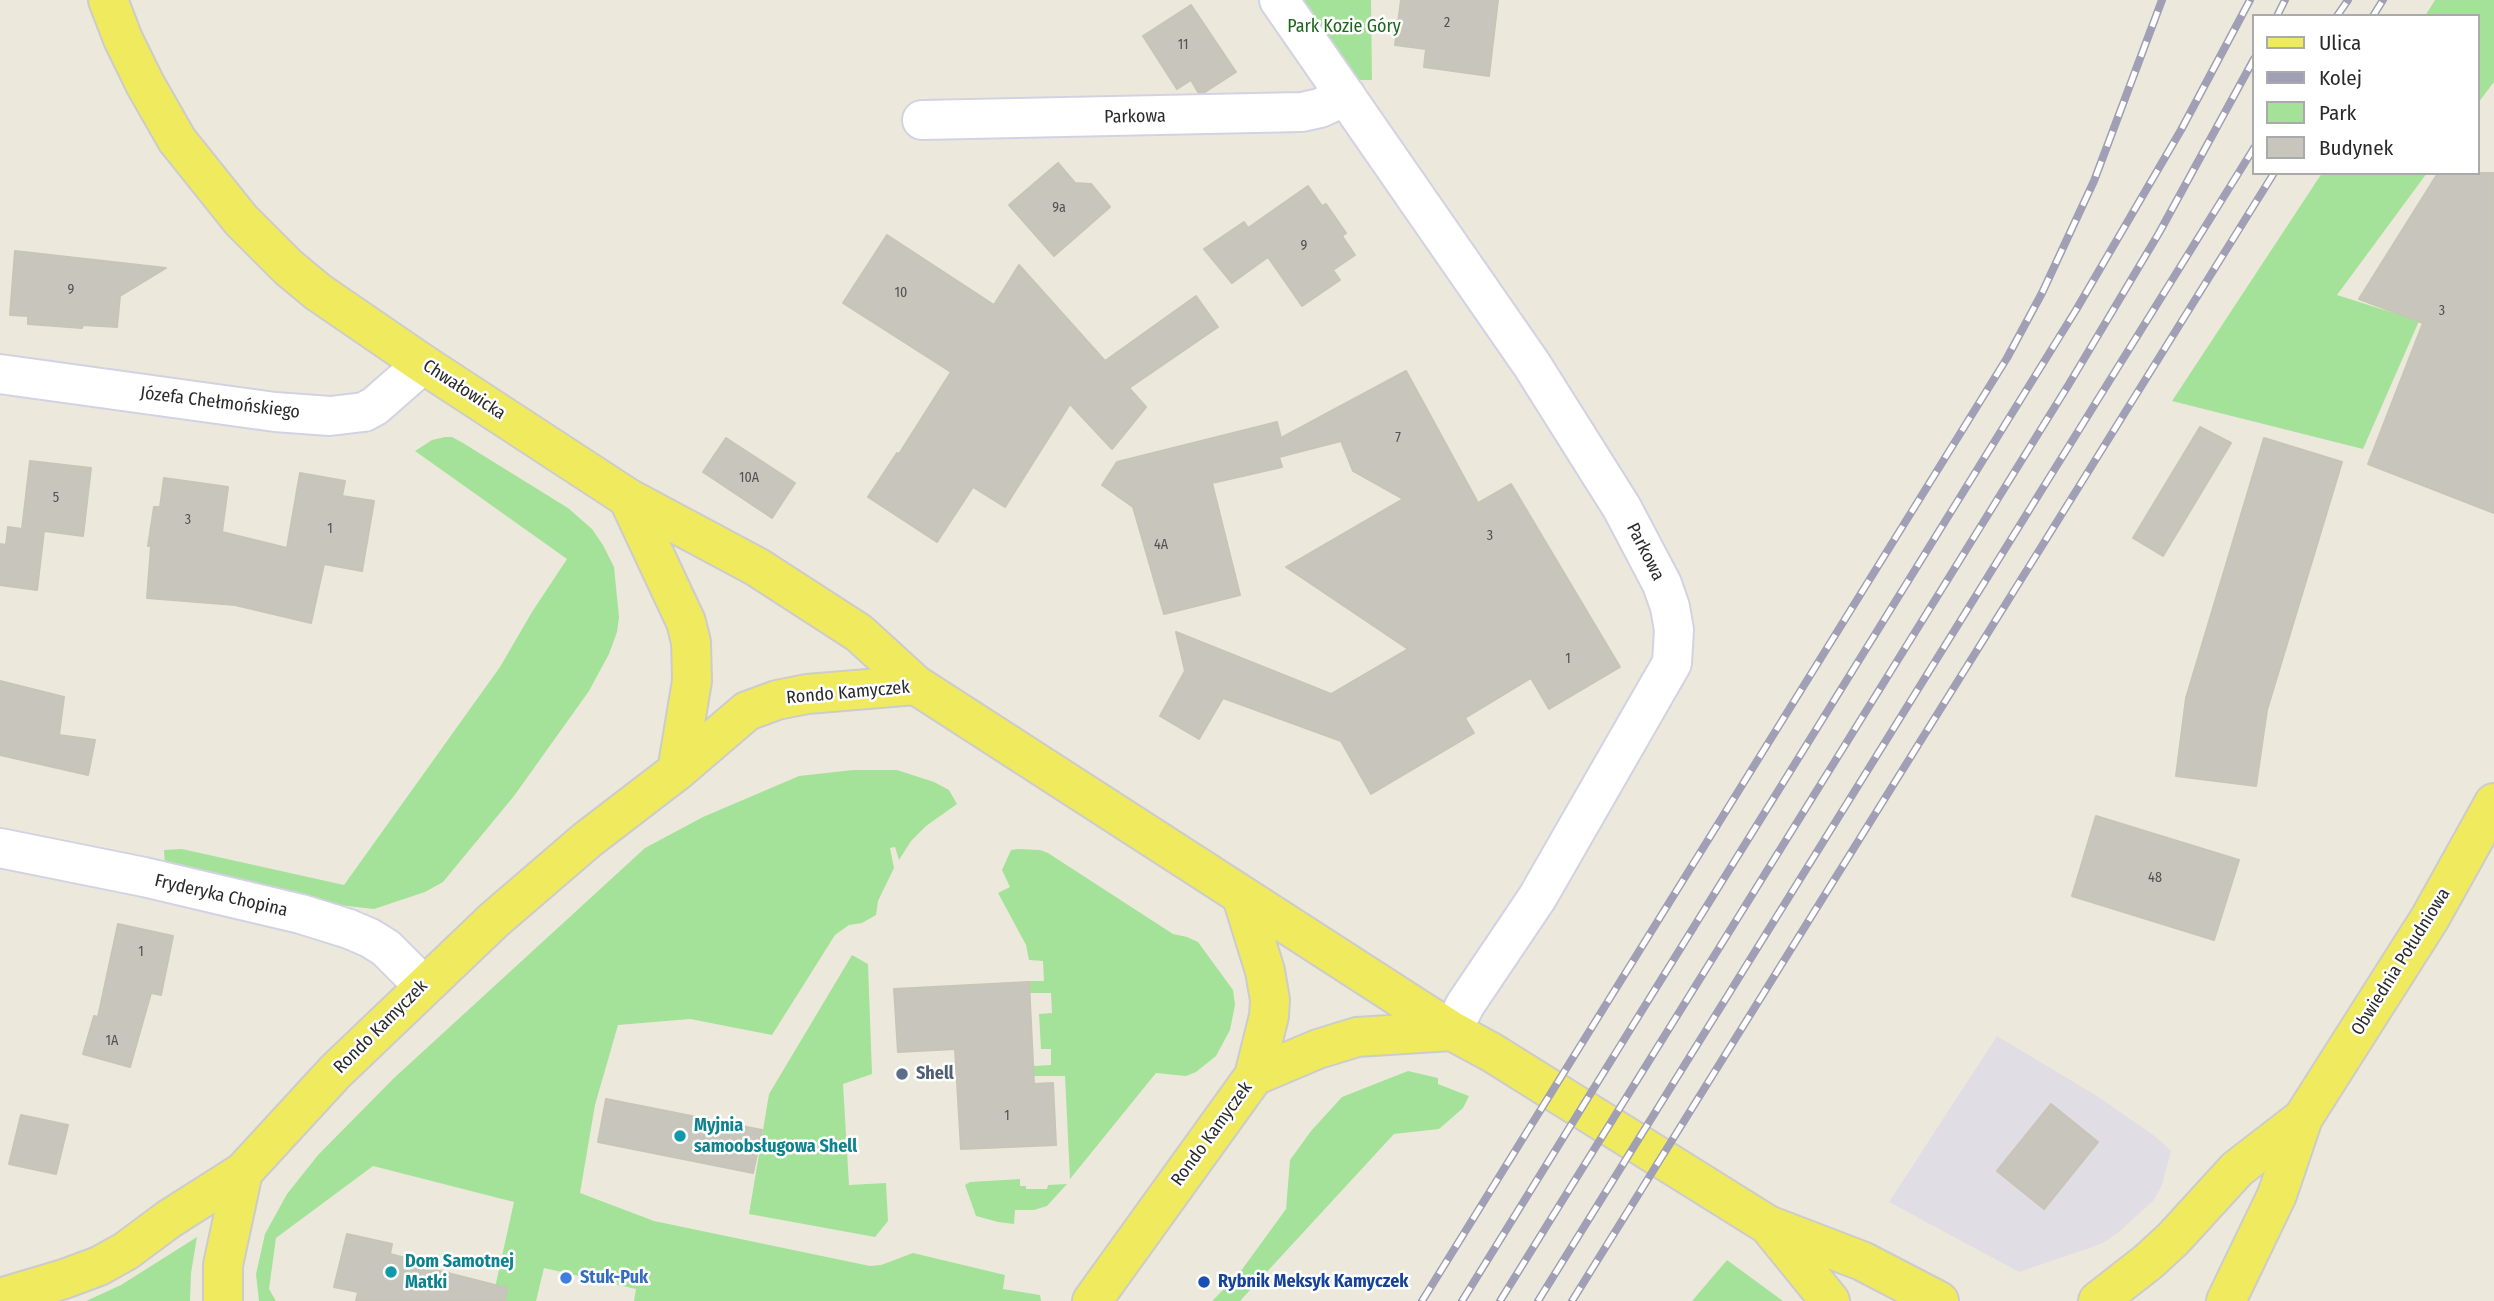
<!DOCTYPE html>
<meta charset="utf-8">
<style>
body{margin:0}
#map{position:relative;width:2494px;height:1301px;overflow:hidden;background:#ece9dc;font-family:"Fira Sans Condensed",sans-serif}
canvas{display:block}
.legend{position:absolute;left:2252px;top:14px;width:228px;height:161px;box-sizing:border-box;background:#fff;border:2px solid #aaa;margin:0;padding:9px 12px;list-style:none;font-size:21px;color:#2a2a2a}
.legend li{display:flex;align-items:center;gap:14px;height:35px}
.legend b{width:35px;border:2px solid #aaa}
</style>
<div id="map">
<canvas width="2494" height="1301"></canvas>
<ul class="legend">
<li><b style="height:9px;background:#efea5e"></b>Ulica</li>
<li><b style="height:9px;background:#a09fb5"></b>Kolej</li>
<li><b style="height:19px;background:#a4e299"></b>Park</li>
<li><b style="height:19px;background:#c8c5bc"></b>Budynek</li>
</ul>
</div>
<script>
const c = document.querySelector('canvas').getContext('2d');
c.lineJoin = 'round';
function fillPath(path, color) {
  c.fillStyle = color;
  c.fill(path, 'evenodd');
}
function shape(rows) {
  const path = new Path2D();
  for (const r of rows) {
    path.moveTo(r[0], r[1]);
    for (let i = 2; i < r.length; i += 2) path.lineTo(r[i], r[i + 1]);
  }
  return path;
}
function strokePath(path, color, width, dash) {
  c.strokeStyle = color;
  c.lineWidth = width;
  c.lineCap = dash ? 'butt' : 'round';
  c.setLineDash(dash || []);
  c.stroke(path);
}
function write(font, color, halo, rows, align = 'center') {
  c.font = font + ' "Fira Sans Condensed",sans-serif';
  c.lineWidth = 5;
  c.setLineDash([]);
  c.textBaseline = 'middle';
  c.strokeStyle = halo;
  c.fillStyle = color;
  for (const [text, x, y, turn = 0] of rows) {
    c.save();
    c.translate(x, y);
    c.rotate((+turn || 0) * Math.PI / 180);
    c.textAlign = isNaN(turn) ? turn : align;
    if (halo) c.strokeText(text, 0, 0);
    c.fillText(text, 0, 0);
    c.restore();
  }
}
const industrial = shape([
 [1997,1036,2097,1096,2156,1137,2171,1151,2162,1185,2154,1200,2119,1232,2101,1244,2019,1272,1889,1202]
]);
const green = shape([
 [1297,0,1371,0,1372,80,1345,80],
 [2435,0,2494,0,2494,82,2478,103,2478,16,2425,16],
 [2322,173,2427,173,2337,295,2419,321,2363,449,2172,401],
 [445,437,452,437,463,443,568,508,592,529,603,545,614,567,619,617,617,632,609,654,589,691,514,796,443,882,425,892,374,909,339,905,165,867,164,850,182,849,344,885,500,667,532,612,567,559,415,451,432,440],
 [853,770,897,770,934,782,949,790,957,804,926,826,911,841,899,860,895,847,890,848,894,868,878,901,876,915,862,923,849,925,835,935,772,1035,690,1019,618,1025,595,1105,580,1193,654,1221,870,1266,881,1265,913,1253,1005,1275,1003,1289,1040,1295,1041,1301,634,1301,636,1289,544,1268,536,1301,492,1301,514,1202,373,1166,276,1238,269,1289,276,1301,259,1301,256,1274,265,1234,287,1194,318,1155,394,1078,645,848,703,817,799,776],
 [1018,849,1040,850,1048,853,1173,934,1187,937,1198,942,1233,990,1235,1005,1230,1030,1216,1056,1196,1072,1186,1076,1156,1073,1070,1179,1065,1076,1034,1076,1034,1066,1051,1065,1051,1049,1041,1049,1039,1014,1052,1013,1051,993,1029,993,1029,981,1044,981,1043,961,1029,960,1026,945,998,893,1010,887,1002,870,1011,850],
 [852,955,868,964,872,1074,843,1084,849,1185,886,1183,888,1221,875,1237,749,1214,769,1094],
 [1408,1071,1438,1078,1438,1084,1469,1096,1463,1108,1439,1129,1394,1134,1240,1301,1212,1301,1238,1275,1286,1209,1290,1160,1311,1131,1342,1097],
 [1020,1179,1020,1186,1026,1186,1026,1189,1047,1189,1048,1185,1067,1184,1047,1206,1034,1210,1015,1210,1014,1224,998,1222,976,1216,965,1185,970,1182],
 [197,1237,191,1273,190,1301,86,1301,121,1285],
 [1727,1260,1783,1301,1692,1301]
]);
const building = shape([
 [1401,0,1498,0,1489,76,1424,67,1426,49,1395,45,1401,0],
 [1191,5,1236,72,1205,92,1198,92,1191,80,1177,89,1143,36,1191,5],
 [1058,163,1075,183,1091,184,1110,207,1054,256,1009,205,1058,163],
 [2438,173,2494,173,2494,513,2368,464,2423,323,2359,299,2438,173],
 [1308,186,1322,206,1326,204,1346,233,1342,236,1355,255,1333,270,1340,280,1302,306,1268,257,1232,283,1204,249,1244,222,1248,228,1308,186],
 [887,235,994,305,1019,265,1105,361,1196,296,1218,327,1129,388,1146,407,1112,449,1070,404,1005,507,973,487,937,542,868,497,897,453,899,454,951,372,843,303,887,235],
 [15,251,166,268,120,296,117,327,83,325,82,328,28,324,28,316,10,315,15,251],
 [1406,371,1478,503,1511,484,1620,667,1549,709,1531,678,1465,718,1474,733,1371,794,1341,741,1223,698,1199,739,1160,716,1185,671,1176,632,1331,694,1408,649,1286,567,1403,499,1353,471,1341,441,1279,457,1282,467,1212,483,1240,595,1164,614,1133,507,1102,485,1117,462,1277,422,1281,438,1406,371],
 [2200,427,2231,443,2163,556,2133,538,2200,427],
 [726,438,795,483,772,518,703,472,726,438],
 [2264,438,2342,462,2267,710,2256,786,2176,776,2186,698,2264,438],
 [30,461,91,468,83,536,44,531,37,590,0,585,0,544,6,545,8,527,22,529,30,461],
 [300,473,345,481,342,496,374,501,362,571,324,564,311,623,235,605,147,598,151,546,148,546,154,507,160,507,164,478,228,487,222,532,287,548,300,473],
 [0,681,64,697,59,735,95,740,88,775,0,755,0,681],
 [2096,816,2239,860,2214,940,2072,896,2096,816],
 [118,924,173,936,161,995,151,993,130,1067,83,1054,94,1016,98,1017,118,924],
 [1029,982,1034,1084,1053,1083,1056,1145,961,1149,955,1049,898,1052,894,989,1029,982],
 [606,1099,762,1130,753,1173,598,1142,606,1099],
 [2051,1104,2098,1142,2044,1209,1997,1171,2051,1104],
 [21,1115,68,1125,56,1174,9,1164,21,1115],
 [347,1234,392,1244,390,1254,425,1263,424,1267,507,1288,505,1301,356,1301,358,1292,334,1287,347,1234]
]);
const minor = shape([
 [1279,0,1532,365,1622,508,1662,584,1670,607,1674,630,1672,663,1537,898,1465,1005,1452,1031],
 [922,120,1302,112,1320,108,1346,96],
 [0,374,275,412,330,416,364,412,375,406,423,364],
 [0,848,144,877,301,914,349,929,370,938,386,948,423,985]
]);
const major = shape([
 [108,0,123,39,145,84,177,140,241,220,289,268,318,292,423,364,628,498,757,567,859,633,916,685,1452,1031,1491,1052,1768,1225,1862,1261,1939,1301],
 [628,498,686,622,691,642,692,681,677,771],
 [1254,1076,1318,1049,1357,1037,1452,1031],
 [1769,1226,1830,1301],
 [0,1298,64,1279,99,1266,126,1251,169,1219,243,1172],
 [223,1301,223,1265,243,1172,335,1072,494,920,587,840,677,771,747,711,777,700,807,694,916,685],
 [1092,1301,1254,1076,1269,1016,1270,1000,1265,971,1242,897],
 [2098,1301,2148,1262,2173,1239,2237,1169,2303,1118],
 [2226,1301,2277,1195,2303,1118,2430,918,2494,803]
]);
const rail = shape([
 [2277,16,2285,0],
 [2337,16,2348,0],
 [2373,16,2383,0],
 [1422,1301,2007,358,2042,293,2094,181,2162,0],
 [1462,1301,2076,310,2181,130,2250,0],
 [1500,1301,2069,384,2159,233,2254,59],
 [1538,1301,2254,148],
 [1572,1301,2274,173]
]);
const markers = [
 [902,1074,7,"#5c6f8a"],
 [680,1136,7,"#0f9aa8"],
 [391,1272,7,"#0f9aa8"],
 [566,1278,7,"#3f7fe0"],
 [1204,1282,7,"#1a4fb4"]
];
const numberNames = [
 ["2",1447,23],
 ["11",1183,45],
 ["9a",1059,208],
 ["9",1304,246],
 ["9",71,290],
 ["10",901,293],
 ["3",2442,311],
 ["7",1398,438],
 ["10A",749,478],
 ["5",56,498],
 ["3",188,520],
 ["1",330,529],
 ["3",1490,536],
 ["4A",1161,545],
 ["1",1568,659],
 ["48",2155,878],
 ["1",141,952],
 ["1A",112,1041],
 ["1",1007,1116]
];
const parkNames = [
 ["Park Kozie Góry",1344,27]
];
const streetNames = [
 ["Parkowa",1135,117,-1],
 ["Chwałowicka",464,390,33],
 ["Józefa Chełmońskiego",220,403,7],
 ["Parkowa",1645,552,63],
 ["Rondo Kamyczek",848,693,-5],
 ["Fryderyka Chopina",221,896,13],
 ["Obwiednia Południowa",2401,962,-58],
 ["Rondo Kamyczek",381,1027,-45],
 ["Rondo Kamyczek",1212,1134,-54]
];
const serviceNames = [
 ["Shell",916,1074]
];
const cultureNames = [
 ["Myjnia",694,1126],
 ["samoobsługowa Shell",694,1147],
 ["Dom Samotnej",405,1262],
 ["Matki",405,1283]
];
const shopNames = [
 ["Stuk-Puk",580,1278]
];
const transitNames = [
 ["Rybnik Meksyk Kamyczek",1218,1282]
];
fillPath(industrial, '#e1dde5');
fillPath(green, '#a4e299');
fillPath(building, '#c8c5bc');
strokePath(building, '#c8c5b6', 2);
strokePath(minor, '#d2d2e3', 42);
strokePath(major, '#ccc', 42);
strokePath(minor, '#fff', 38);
strokePath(major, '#efea5e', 38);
strokePath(rail, '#a09fb5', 8);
strokePath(rail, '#fff', 5, [16]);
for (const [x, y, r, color] of markers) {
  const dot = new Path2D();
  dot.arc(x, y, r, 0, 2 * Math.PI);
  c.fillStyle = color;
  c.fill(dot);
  strokePath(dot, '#fff', 2.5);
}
write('14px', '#52514e', null, numberNames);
write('18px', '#1b671b', '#fff', parkNames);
write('18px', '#2a2a2a', '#fff', streetNames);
write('bold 18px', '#4e5e75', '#fff', serviceNames, 'left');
write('bold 18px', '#0d838f', '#fff', cultureNames, 'left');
write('bold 18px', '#366cbe', '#fff', shopNames, 'left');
write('bold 18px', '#164399', '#fff', transitNames, 'left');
</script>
